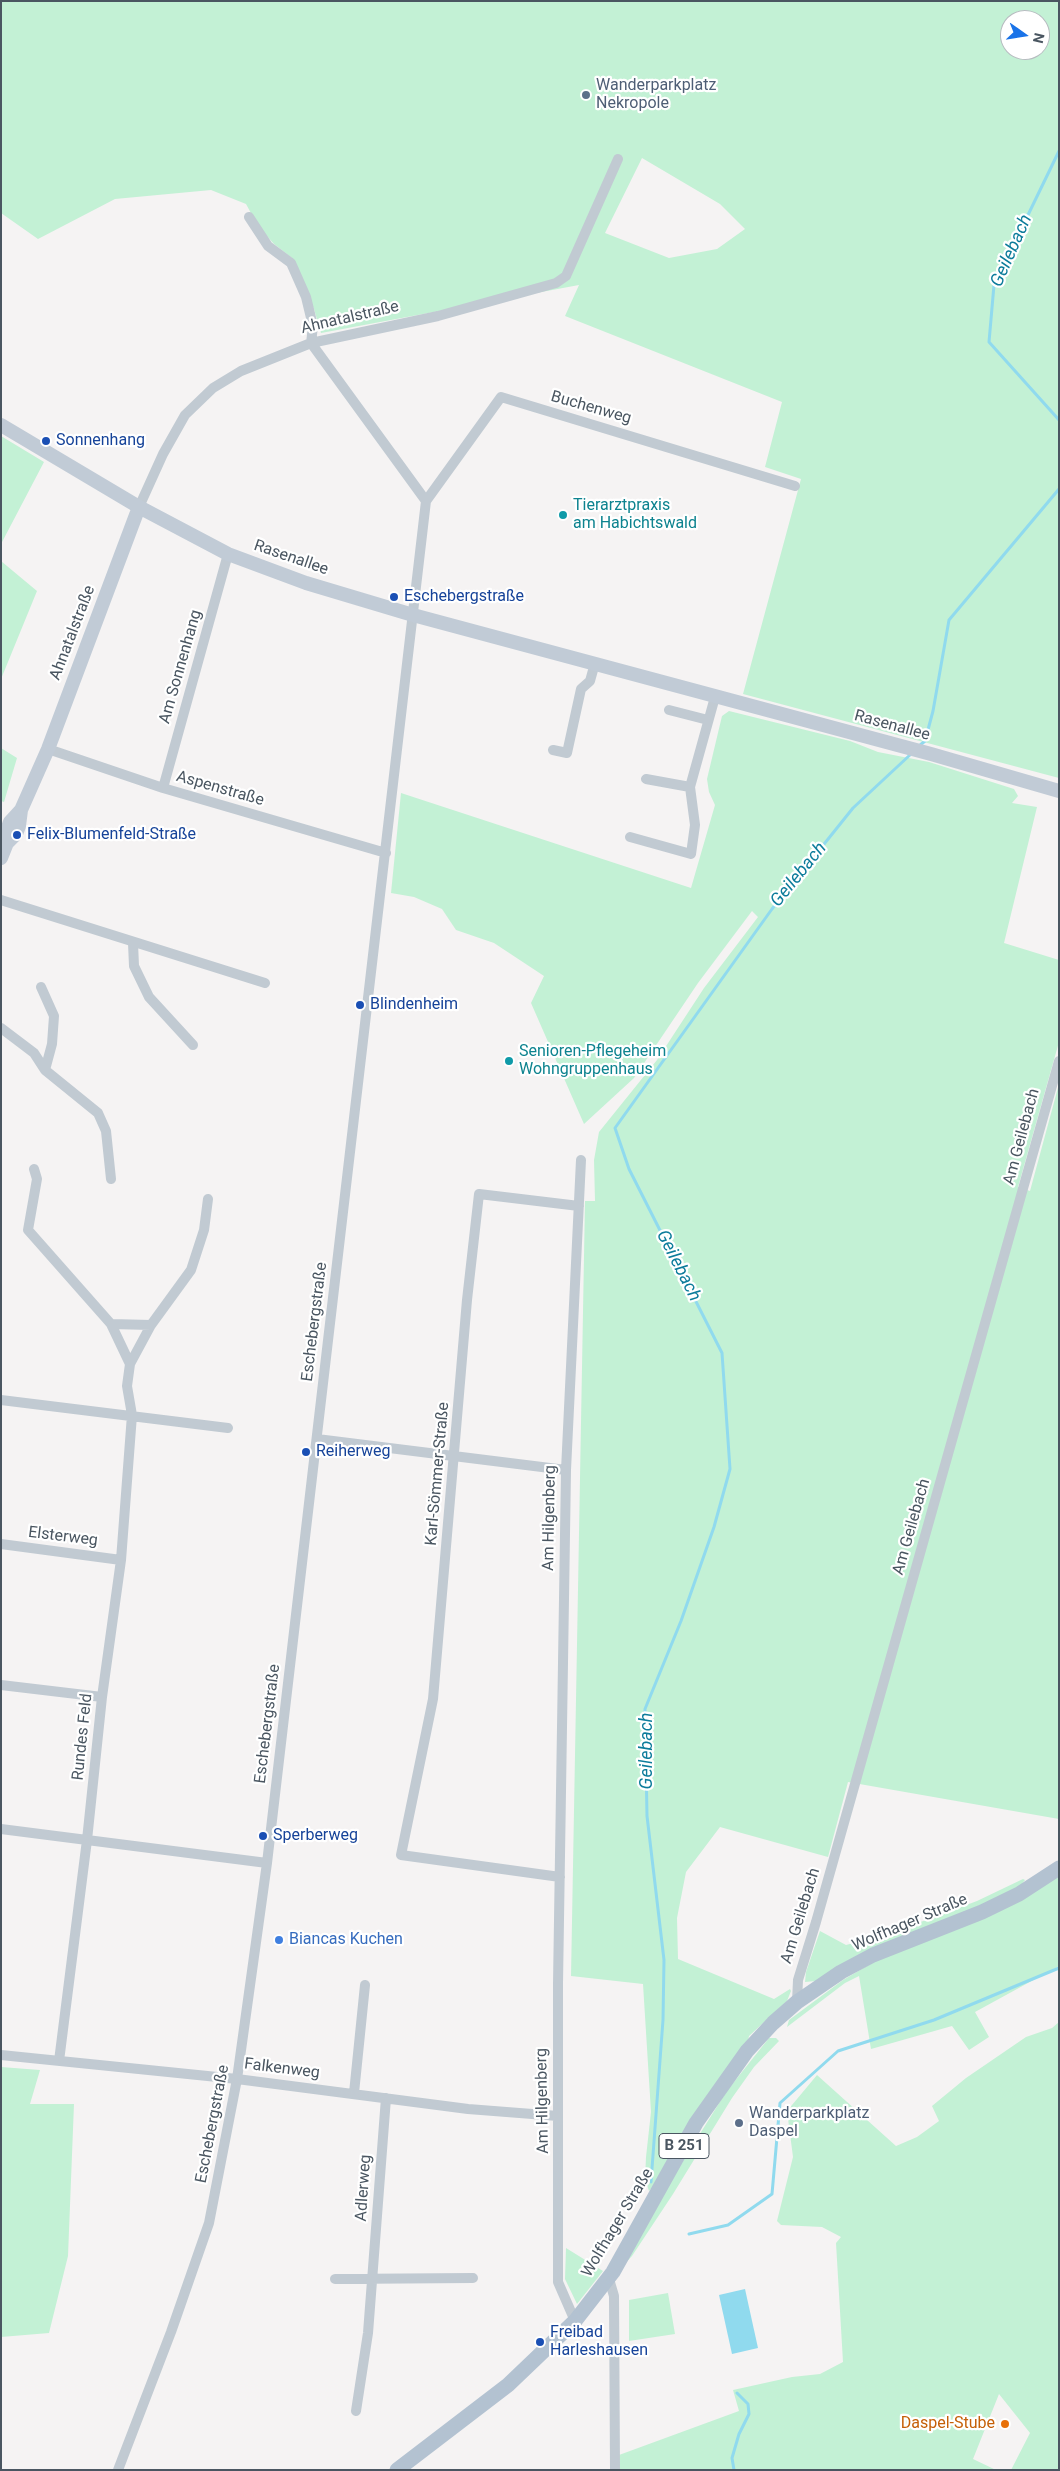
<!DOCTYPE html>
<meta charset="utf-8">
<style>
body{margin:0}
#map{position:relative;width:1060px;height:2471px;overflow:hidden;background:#f5f3f3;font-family:Roboto,sans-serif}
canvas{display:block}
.frame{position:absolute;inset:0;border:2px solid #4a5661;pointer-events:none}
.north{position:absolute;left:1000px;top:10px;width:50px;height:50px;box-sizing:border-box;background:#fff;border:1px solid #b7bbc0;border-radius:50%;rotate:103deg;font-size:14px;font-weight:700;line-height:20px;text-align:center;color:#4a5661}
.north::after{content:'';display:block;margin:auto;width:18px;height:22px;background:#1a73e8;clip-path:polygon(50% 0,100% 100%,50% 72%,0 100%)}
</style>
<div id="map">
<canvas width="1060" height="2471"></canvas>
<div class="frame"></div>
<div class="north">N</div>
</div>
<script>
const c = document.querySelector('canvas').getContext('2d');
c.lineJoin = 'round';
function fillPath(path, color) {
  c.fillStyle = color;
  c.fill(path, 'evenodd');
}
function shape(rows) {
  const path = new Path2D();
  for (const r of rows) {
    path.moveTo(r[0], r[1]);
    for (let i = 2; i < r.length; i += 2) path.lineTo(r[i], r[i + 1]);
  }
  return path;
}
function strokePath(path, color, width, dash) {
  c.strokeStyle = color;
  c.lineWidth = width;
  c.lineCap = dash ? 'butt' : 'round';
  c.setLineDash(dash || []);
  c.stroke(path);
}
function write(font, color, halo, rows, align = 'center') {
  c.font = font + ' Roboto,sans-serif';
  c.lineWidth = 4.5;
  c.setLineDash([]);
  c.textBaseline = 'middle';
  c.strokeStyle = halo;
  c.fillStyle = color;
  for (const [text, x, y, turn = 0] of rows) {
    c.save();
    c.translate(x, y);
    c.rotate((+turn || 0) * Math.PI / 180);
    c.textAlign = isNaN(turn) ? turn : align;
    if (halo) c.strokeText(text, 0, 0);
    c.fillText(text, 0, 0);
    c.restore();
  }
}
const green = shape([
 [1,1,1059,1,1059,778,743,694,801,479,765,467,782,402,565,316,579,285,321,333,314,309,292,258,274,244,258,226,246,204,211,190,115,199,38,239,1,213],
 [1010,20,1040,20,1040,50,1010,50],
 [642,158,720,204,745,229,717,249,669,258,605,233],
 [1,436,44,462,1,544],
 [1,561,37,591,1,679],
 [729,711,850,741,878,752,929,762,1014,789,1018,796,1012,803,1037,807,1004,943,1059,960,1059,1042,1018,1187,1030,1191,1059,1084,1059,1819,848,1782,828,1857,720,1827,686,1872,677,1918,678,1959,774,1999,790,1989,791,1991,787,2001,749,2036,748,2041,657,2182,649,2191,645,2179,646,2157,651,2112,643,1984,571,1976,585,1201,595,1201,594,1160,599,1132,657,1060,704,988,758,917,752,911,698,983,634,1078,584,1124,531,1003,544,976,494,943,456,930,442,909,414,897,391,893,401,793,691,888,715,805,709,792,707,779,722,716],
 [1,748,17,758,4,802,1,801],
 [1059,1875,1059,1966,975,2012,989,2037,969,2050,952,2026,871,2049,859,1976,845,1983,787,2027,789,2020,843,1980,872,1963],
 [1023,1879,1025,1880,1021,1885,1003,1895,816,1981,805,1982,806,1972,820,1931,846,1945,891,1933,977,1901],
 [1059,2022,1059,2470,1011,2470,1030,2433,999,2394,973,2459,996,2470,619,2470,619,2455,739,2411,733,2390,792,2377,820,2374,843,2362,836,2243,841,2237,822,2227,781,2225,777,2221,793,2157,787,2111,817,2075,896,2146,917,2137,939,2121,932,2106,966,2078,1026,2037,1052,2028],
 [769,2038,776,2038,779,2041,754,2067,732,2098,673,2194,632,2256,620,2269,665,2190,726,2092],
 [1,2067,40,2070,30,2104,74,2104,68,2256,49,2333,1,2337],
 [566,2248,603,2271,577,2304,565,2279],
 [668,2293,675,2334,629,2341,629,2300]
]);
const water = shape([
 [745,2289,758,2348,732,2354,719,2295]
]);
const stream = shape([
 [1059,151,994,285,989,342,1059,420],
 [919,746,925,741,933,711,949,620,1059,489],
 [651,2182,663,2020,664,1960,647,1816,645,1709,681,1621,714,1527,730,1469,722,1353,629,1169,615,1128,772,909,853,808,911,754],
 [689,2234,728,2225,772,2194,780,2103,838,2051,934,2020,1059,1968],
 [734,2470,732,2458,739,2434,749,2414,748,2404,737,2393]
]);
const street = shape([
 [426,501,501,397,795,486],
 [139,507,163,454,185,415,213,388,241,371,311,343,438,316,556,283,566,276,618,159],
 [669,710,708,720],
 [48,749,163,788,386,853],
 [553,750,567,753,581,689,590,681,595,663],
 [646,779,690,787],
 [163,788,228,554],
 [630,837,691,854,695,825,690,787,715,697],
 [1,900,265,983],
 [133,943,134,966,149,997,193,1045],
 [41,987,54,1016,52,1044,45,1070],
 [1,1028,34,1053,45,1070,98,1113,106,1131,111,1179],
 [34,1169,37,1179,28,1230,111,1324,130,1364],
 [111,1324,151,1325],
 [1,1400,228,1428],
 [317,1439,566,1470],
 [1,1544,121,1560],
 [1,1685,102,1697],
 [1,1829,267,1863],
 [560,1877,401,1855,433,1699,467,1300,479,1194,579,1206],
 [797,2002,798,1980,816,1922,1059,1061],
 [1,2055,237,2079,468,2109,558,2116],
 [59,2061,87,1840,102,1697,121,1560,132,1415,127,1386,130,1364,151,1325,191,1270,204,1230,208,1199],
 [354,2093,365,1985],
 [335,2279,473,2278],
 [609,2279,614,2296,615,2470],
 [575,2321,558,2282,558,1984,566,1470,581,1160],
 [356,2411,368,2333,386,2098],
 [118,2470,171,2332,209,2223,237,2079,267,1863,426,501,311,343,313,326,306,297,291,263,268,246,249,217]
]);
const secondary = shape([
 [1,425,139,507,228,554,306,583,413,615,931,754,1059,791],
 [7,843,7,830,10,822,21,810],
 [1,858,7,843,16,834,19,826,21,810,48,749,139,507]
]);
const primary = shape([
 [397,2470,508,2385,575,2321,613,2272,696,2123,747,2051,773,2023,797,2002,841,1972,873,1955,982,1912,1019,1894,1059,1868]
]);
const markers = [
 [586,95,5,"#5c6f8a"],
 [46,441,5,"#1a4fb4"],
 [563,515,5,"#0f9aa8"],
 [394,597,5,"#1a4fb4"],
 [17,835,5,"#1a4fb4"],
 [360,1005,5,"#1a4fb4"],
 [509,1061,5,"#0f9aa8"],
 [306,1452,5,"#1a4fb4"],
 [263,1836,5,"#1a4fb4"],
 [279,1940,5,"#3f7fe0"],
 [739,2123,5,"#5c6f8a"],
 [540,2342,5,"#1a4fb4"],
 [1005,2424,5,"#e8710a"]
];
const shields = [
 [684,2146,50]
];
const shieldNames = [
 ["B 251",684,2146]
];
const serviceNames = [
 ["Wanderparkplatz",596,86],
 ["Nekropole",596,104],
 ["Wanderparkplatz",749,2114],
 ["Daspel",749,2132]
];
const streetNames = [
 ["Ahnatalstraße",350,318,-13],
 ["Buchenweg",591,408,16],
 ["Rasenallee",291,558,19],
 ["Ahnatalstraße",73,633,-69],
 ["Am Sonnenhang",181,667,-74],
 ["Rasenallee",892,726,15],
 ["Aspenstraße",220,789,16],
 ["Am Geilebach",1022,1137,-75],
 ["Eschebergstraße",315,1322,-83],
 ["Karl-Sömmer-Straße",438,1474,-85],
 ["Am Hilgenberg",550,1518,-89],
 ["Am Geilebach",912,1527,-74],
 ["Elsterweg",63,1537,7],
 ["Eschebergstraße",268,1724,-83],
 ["Rundes Feld",83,1737,-84],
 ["Am Geilebach",801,1916,-73],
 ["Wolfhager Straße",910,1923,-23],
 ["Falkenweg",282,2069,7],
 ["Am Hilgenberg",543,2101,-91],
 ["Eschebergstraße",213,2124,-79],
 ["Adlerweg",364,2188,-86],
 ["Wolfhager Straße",618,2223,-59]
];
const transitNames = [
 ["Sonnenhang",56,441],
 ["Eschebergstraße",404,597],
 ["Felix-Blumenfeld-Straße",27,835],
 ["Blindenheim",370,1005],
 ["Reiherweg",316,1452],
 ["Sperberweg",273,1836],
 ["Freibad",550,2333],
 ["Harleshausen",550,2351]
];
const cultureNames = [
 ["Tierarztpraxis",573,506],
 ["am Habichtswald",573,524],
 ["Senioren-Pflegeheim",519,1052],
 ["Wohngruppenhaus",519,1070]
];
const shopNames = [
 ["Biancas Kuchen",289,1940]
];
const foodNames = [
 ["Daspel-Stube",995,2424]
];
const waterNames = [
 ["Geilebach",1012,251,-66],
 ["Geilebach",799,875,-51],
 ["Geilebach",678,1266,63],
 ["Geilebach",647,1751,-90]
];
fillPath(green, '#c3f1d5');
fillPath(water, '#90daee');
strokePath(stream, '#90daee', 3);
strokePath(street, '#c1cad2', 10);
strokePath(secondary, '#c1cbd6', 14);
strokePath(primary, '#b3c2d1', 15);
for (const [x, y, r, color] of markers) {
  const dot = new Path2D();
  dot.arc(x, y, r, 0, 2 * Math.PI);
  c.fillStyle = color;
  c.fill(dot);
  strokePath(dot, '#fff', 2);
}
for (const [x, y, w] of shields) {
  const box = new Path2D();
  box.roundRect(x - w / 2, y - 12.5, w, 25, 4);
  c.fillStyle = '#fff';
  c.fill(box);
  strokePath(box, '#4a5661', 1);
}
write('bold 15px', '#4a5661', null, shieldNames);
write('16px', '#4e5e75', '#fff', serviceNames, 'left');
write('16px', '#4a5661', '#fff', streetNames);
write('16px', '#164399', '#fff', transitNames, 'left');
write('16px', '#0d838f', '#fff', cultureNames, 'left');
write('16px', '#366cbe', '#fff', shopNames, 'left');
write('16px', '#c56008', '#fff', foodNames, 'right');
write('italic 18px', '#0c7c9b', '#fff', waterNames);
</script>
